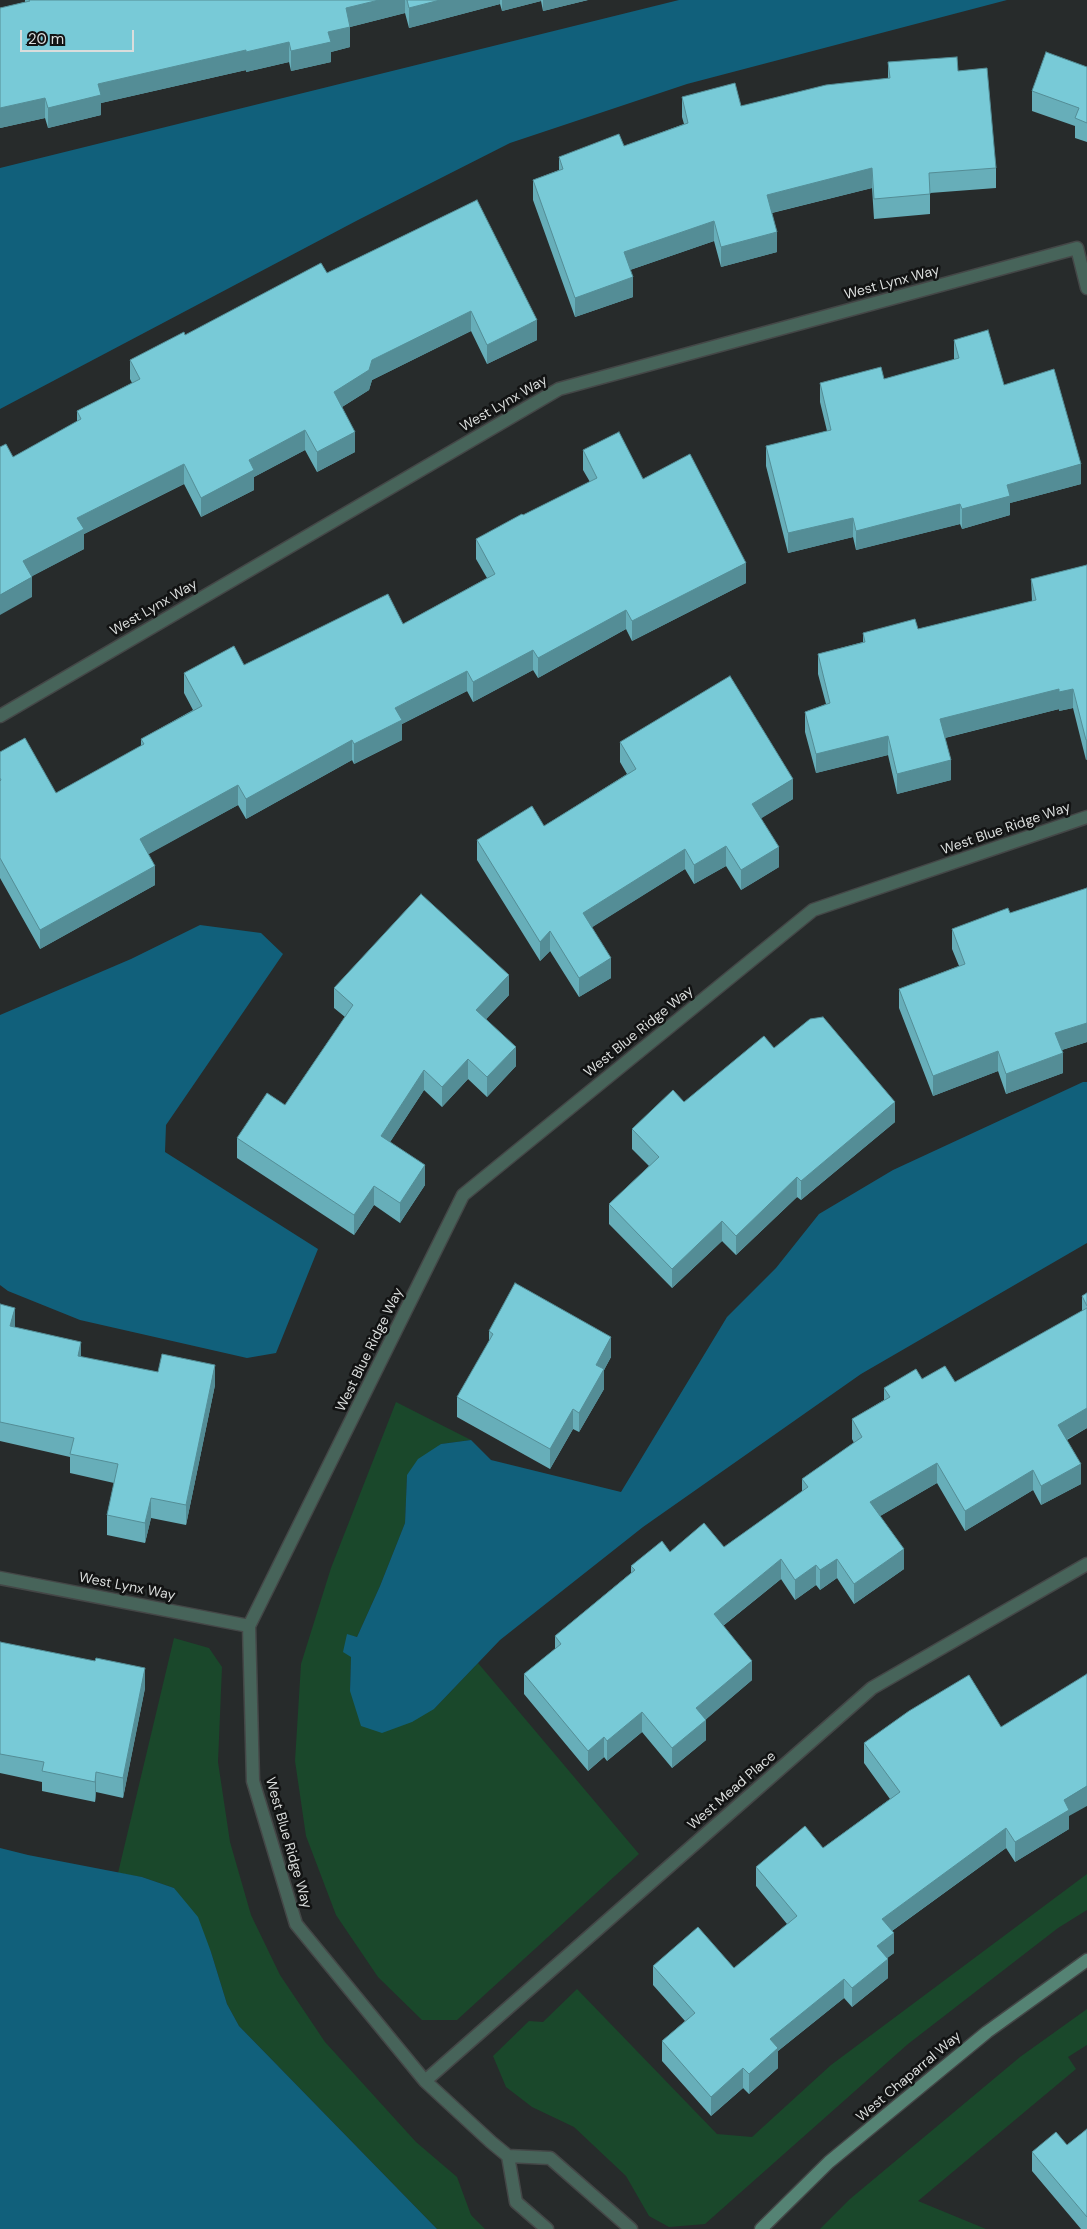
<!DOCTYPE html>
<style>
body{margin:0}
#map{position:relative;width:1087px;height:2229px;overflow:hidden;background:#272b2b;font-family:"DM Sans",sans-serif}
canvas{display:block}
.scale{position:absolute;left:20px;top:30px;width:114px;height:22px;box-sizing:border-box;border:2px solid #dadddc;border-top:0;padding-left:6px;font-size:15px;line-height:18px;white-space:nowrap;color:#dadddc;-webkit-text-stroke:4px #121313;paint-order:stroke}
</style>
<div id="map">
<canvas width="1087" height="2229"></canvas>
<div class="scale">20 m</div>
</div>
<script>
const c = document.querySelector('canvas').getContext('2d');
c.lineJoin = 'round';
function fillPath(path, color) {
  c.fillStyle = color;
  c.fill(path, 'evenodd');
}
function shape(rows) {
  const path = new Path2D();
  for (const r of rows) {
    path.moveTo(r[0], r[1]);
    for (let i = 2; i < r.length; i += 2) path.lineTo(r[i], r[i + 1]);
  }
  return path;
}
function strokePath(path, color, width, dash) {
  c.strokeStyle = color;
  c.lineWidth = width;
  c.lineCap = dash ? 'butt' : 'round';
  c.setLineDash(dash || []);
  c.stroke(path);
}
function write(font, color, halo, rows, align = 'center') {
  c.font = font + ' "DM Sans",sans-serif';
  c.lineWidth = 5;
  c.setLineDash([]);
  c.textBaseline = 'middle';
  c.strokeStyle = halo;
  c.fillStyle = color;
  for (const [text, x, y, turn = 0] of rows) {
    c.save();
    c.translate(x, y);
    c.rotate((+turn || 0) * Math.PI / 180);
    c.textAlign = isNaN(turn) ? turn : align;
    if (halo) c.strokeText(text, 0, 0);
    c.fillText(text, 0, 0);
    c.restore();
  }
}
const green = shape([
 [396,1402,471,1440,441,1444,407,1475,405,1523,380,1586,357,1637,347,1635,351,1657,350,1691,434,1709,478,1663,639,1854,457,2020,422,2020,378,1977,336,1915,306,1836,295,1761,301,1664,331,1568],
 [174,1638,209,1648,222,1667,218,1762,230,1842,251,1915,280,1975,325,2042,416,2142,457,2177,471,2215,485,2229,437,2229,239,2026,227,2004,211,1952,174,1888,142,1877,118,1873],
 [1087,1874,1087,1910,1058,1928,908,2044,705,2224,669,2227,649,2216,626,2176,574,2127,532,2107,506,2087,493,2056,529,2021,543,2022,577,1989,717,2134,752,2137,831,2065],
 [1087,2009,1087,2045,1068,2057,1076,2069,918,2201,986,2229,820,2229,850,2199,1020,2057]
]);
const water = shape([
 [679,0,1007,0,687,84,510,143,358,220,0,409,0,168],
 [200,925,261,933,283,954,166,1125,165,1152,318,1249,276,1353,247,1358,80,1320,8,1291,0,1285,0,1015,131,959],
 [1083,1082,1087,1082,1087,1243,861,1374,643,1527,500,1640,434,1709,412,1722,382,1733,361,1726,350,1691,351,1657,343,1652,347,1634,357,1637,380,1586,405,1523,407,1475,418,1459,441,1444,471,1440,491,1460,621,1492,727,1317,776,1268,819,1214,893,1170],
 [0,1848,28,1855,142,1877,174,1888,198,1917,211,1952,227,2004,239,2026,437,2229,0,2229]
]);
const street = shape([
 [0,716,559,389,1077,248,1087,288],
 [0,1578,249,1626],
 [425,2081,872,1688,1087,1564],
 [508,2156,516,2202,547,2229],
 [631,2229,550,2158,508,2156,491,2142,425,2081,296,1924,253,1781,249,1626,463,1195,813,910,1087,817]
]);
const secondary = shape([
 [761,2229,829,2162,987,2032,1087,1960]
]);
const wall = shape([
 [25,0,588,0,543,11,541,1,502,11,500,4,409,28,405,13,350,27,350,47,331,52,331,62,291,71,289,62,246,72,246,70,101,103,101,115,48,128,45,118,0,128,0,8,25,2],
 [888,62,958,71,996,168,996,188,930,193,930,214,874,219,872,188,772,213,777,252,721,267,714,241,630,270,633,297,575,317,533,200,533,180,559,170,559,157,624,146,684,124,682,117,682,97,741,106,888,78],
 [1087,67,1087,142,1075,138,1075,126,1032,111,1032,91],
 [477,200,537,340,487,364,471,331,372,380,369,390,342,407,355,452,317,472,305,450,254,477,254,490,201,517,184,484,84,534,84,549,32,576,32,597,13,457,77,422,77,411,132,383,130,379,130,360,327,273],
 [954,340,1004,385,1081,484,1010,503,1010,515,962,529,960,524,856,550,853,537,788,553,766,466,766,446,827,431,820,402,820,383,884,379,954,360],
 [583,450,643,479,746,583,632,641,626,629,538,678,533,670,473,702,467,691,402,724,402,740,354,764,352,760,246,819,238,805,148,854,155,885,40,949,0,878,0,752,56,793,141,746,141,739,193,710,184,693,184,673,244,665,403,624,487,578,476,559,476,539,590,482,583,470],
 [1087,565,1087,759,1086,760,1073,708,1059,711,1059,709,945,738,951,780,897,794,888,755,816,773,805,732,805,712,826,704,818,674,818,654,863,642,863,633,918,629,1032,601,1031,579],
 [620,742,793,799,761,818,779,867,741,890,726,866,694,884,685,869,592,927,611,978,579,997,550,951,540,961,477,860,477,840,544,826,627,774,620,762],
 [1087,888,1087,1042,1062,1050,1063,1073,1006,1094,998,1071,933,1096,899,1008,899,989,959,966,952,949,952,929,1010,913],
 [334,988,509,995,486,1019,516,1066,487,1097,468,1079,442,1107,424,1090,390,1142,425,1185,400,1223,374,1205,354,1235,237,1158,237,1138,285,1105,345,1017,334,1008],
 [774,1048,895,1122,801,1200,797,1197,736,1255,722,1241,672,1288,609,1224,609,1204,649,1166,632,1149,632,1129,684,1102],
 [1087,1293,1087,1428,1067,1440,1081,1484,1041,1505,1033,1490,965,1531,937,1483,880,1516,904,1569,854,1604,837,1578,820,1590,816,1585,795,1600,781,1579,723,1626,752,1680,706,1719,706,1740,672,1768,642,1732,607,1761,604,1757,588,1771,524,1694,524,1674,555,1649,555,1636,631,1573,631,1566,670,1552,724,1547,802,1492,802,1479,854,1443,852,1439,852,1419,884,1400,884,1388,922,1379,955,1382,1082,1311,1082,1296],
 [0,1304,15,1327,81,1357,215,1385,186,1525,151,1518,145,1543,107,1535,107,1515,114,1483,70,1473,70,1457,0,1441],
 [489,1331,611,1357,604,1370,604,1389,579,1432,573,1429,550,1469,457,1417,457,1397,489,1342],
 [0,1642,145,1688,123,1798,96,1792,95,1802,42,1791,42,1782,0,1773],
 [1001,1727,1069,1816,1069,1829,1015,1862,1006,1848,892,1931,894,1953,887,1958,888,1978,852,2007,844,1998,778,2051,778,2068,749,2094,743,2088,711,2116,662,2061,662,2041,685,2021,653,1985,653,1966,734,1968,787,1924,756,1886,756,1867,823,1848,890,1799,864,1763,864,1743],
 [1087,2129,1087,2229,1081,2229,1032,2171,1032,2152,1067,2145]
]);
const shadedWall = shape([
 [379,0,405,0,405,13,346,28,346,8],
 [440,0,500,0,500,4,409,28,409,8],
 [502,0,541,0,541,1,502,11],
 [543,0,588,0,543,11],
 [350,27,350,47,331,52,331,62,291,71,291,51,328,32],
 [289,42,289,62,246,72,246,52],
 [246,50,246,70,101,103,101,115,48,128,48,108,98,84],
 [45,98,45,118,0,128,0,108],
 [872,168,872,188,767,214,767,195],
 [714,221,714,241,624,272,624,252],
 [777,232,777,252,721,267,721,247],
 [633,277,633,297,575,317,575,298],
 [471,311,471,331,372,380,369,390,334,412,334,392,372,360],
 [537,320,537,340,487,364,487,345],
 [305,430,305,450,254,477,254,490,201,517,201,498,249,460],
 [355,432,355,452,317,472,317,452],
 [184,464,184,484,84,534,84,549,23,581,23,561,77,518],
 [1081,464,1081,484,1010,503,1010,515,962,529,962,509,1007,485],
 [960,504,960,524,856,550,856,531],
 [853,518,853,537,788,553,788,533],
 [746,563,746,583,632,641,632,621],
 [32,577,32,597,0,615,0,595],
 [626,610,626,629,538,678,538,658],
 [533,650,533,670,473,702,473,682],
 [467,671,467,691,402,724,402,740,354,764,354,744,395,708],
 [1059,689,1059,709,940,739,940,719],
 [1073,689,1073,708,1059,711,1059,692],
 [888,736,888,755,816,773,816,754],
 [352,740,352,760,246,819,246,799],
 [1086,740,1087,740,1087,759,1086,760],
 [951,760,951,780,897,794,897,774],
 [793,779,793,799,752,824,752,804],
 [238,785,238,805,140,859,140,839],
 [726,846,726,866,694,884,694,865],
 [779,847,779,867,741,890,741,870],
 [685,849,685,869,583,933,583,913],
 [155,866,155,885,40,949,40,930],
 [550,931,550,951,540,961,540,942],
 [611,958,611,978,579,997,579,978],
 [509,975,509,995,476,1030,476,1010],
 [1087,1023,1087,1042,1055,1052,1055,1033],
 [516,1047,516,1066,487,1097,487,1077],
 [998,1051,998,1071,933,1096,933,1076],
 [1063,1053,1063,1073,1006,1094,1006,1074],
 [468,1059,468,1079,442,1107,442,1087],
 [424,1070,424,1090,381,1156,381,1136],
 [895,1102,895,1122,801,1200,801,1181],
 [425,1165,425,1185,400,1223,400,1203],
 [797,1177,797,1197,736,1255,736,1236],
 [374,1186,374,1205,354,1235,354,1215],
 [722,1221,722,1241,672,1288,672,1269],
 [15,1308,15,1327,10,1326],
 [611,1337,611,1357,604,1370,604,1389,579,1432,579,1413,596,1365],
 [81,1342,81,1361,78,1356],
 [215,1365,215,1385,186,1525,186,1505],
 [1087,1408,1087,1428,1058,1444,1058,1425],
 [573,1409,573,1429,550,1469,550,1449],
 [937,1463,937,1483,870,1522,870,1502],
 [1081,1464,1081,1484,1041,1505,1041,1486],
 [1033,1470,1033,1490,965,1531,965,1511],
 [151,1498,151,1518,145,1543,145,1523],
 [904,1549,904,1569,854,1604,854,1584],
 [781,1559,781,1579,714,1633,714,1614],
 [837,1559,837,1578,820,1590,820,1570],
 [816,1565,816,1585,795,1600,795,1580],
 [752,1661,752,1680,696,1728,696,1708],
 [145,1668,145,1688,123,1798,123,1778],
 [642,1712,642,1732,607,1761,607,1741],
 [706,1720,706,1740,672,1768,672,1748],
 [604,1737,604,1757,588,1771,588,1751],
 [96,1772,96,1792,95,1802,95,1782],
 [1087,1786,1087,1806,1069,1816,1069,1829,1015,1862,1015,1842,1064,1800],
 [1006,1828,1006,1848,882,1938,882,1919],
 [894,1933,894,1953,877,1966,877,1946],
 [888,1959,888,1978,852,2007,852,1988],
 [844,1979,844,1998,778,2051,778,2068,749,2094,749,2074,770,2039],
 [743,2068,743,2088,711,2116,711,2097]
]);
const building = shape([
 [29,0,379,0,346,8,350,27,328,32,331,42,291,51,289,42,246,52,246,50,98,84,101,95,48,108,45,98,0,108,0,8,30,1,29,0],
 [407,0,440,0,409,8,407,0],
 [1046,52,1087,67,1087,123,1075,118,1079,108,1032,91,1046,52],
 [957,57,958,71,987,68,996,168,929,173,930,194,874,199,872,168,767,195,777,232,721,247,714,221,624,252,633,277,575,298,533,180,563,169,559,157,619,134,624,146,688,123,682,97,735,83,741,106,826,85,890,78,888,62,957,57],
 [477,200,537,320,487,345,471,311,372,360,369,370,334,392,355,432,317,452,305,430,249,460,254,470,201,498,184,464,77,518,84,529,23,561,32,577,0,595,0,447,6,444,13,457,81,419,77,411,140,379,130,360,184,332,185,335,321,263,327,273,477,200],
 [988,330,1004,385,1054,369,1081,464,1007,485,1010,496,962,509,960,504,856,531,853,518,788,533,766,446,831,430,820,383,881,367,884,379,959,358,954,340,988,330],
 [619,432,643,479,690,454,746,563,632,621,626,610,538,658,533,650,473,682,467,671,395,708,402,720,354,744,352,740,246,799,238,785,140,839,155,866,40,930,0,858,0,781,1,780,0,778,0,752,25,738,56,793,144,744,141,739,202,706,184,673,234,646,244,665,388,594,403,624,495,574,476,539,522,514,523,515,597,478,583,450,619,432],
 [1087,565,1087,740,1086,740,1073,689,1059,692,1059,689,940,719,951,760,897,774,888,736,816,754,805,712,830,703,818,654,865,642,863,633,915,619,918,629,1036,600,1031,579,1087,565],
 [730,676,793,779,752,804,779,847,741,870,726,846,694,865,685,849,583,913,611,958,579,978,550,931,540,942,477,840,532,806,544,826,636,769,620,742,730,676],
 [1087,888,1087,1023,1055,1033,1063,1053,1006,1074,998,1051,933,1076,899,989,965,964,952,929,1008,908,1010,913,1087,888],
 [421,894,509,975,476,1010,516,1047,487,1077,468,1059,442,1087,424,1070,381,1136,425,1165,400,1203,374,1186,354,1215,237,1138,267,1093,285,1105,353,1005,334,988,421,894],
 [823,1017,895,1102,801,1181,797,1177,736,1236,722,1221,672,1269,609,1204,659,1157,632,1129,673,1090,684,1102,764,1036,774,1048,810,1019,823,1017],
 [515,1283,611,1337,596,1365,604,1369,579,1413,573,1409,550,1449,457,1397,493,1334,489,1331,515,1283],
 [1087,1293,1087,1306,1082,1296,1087,1293],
 [0,1304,15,1308,10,1326,81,1342,78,1356,158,1372,162,1354,215,1365,186,1505,151,1498,145,1523,107,1515,118,1464,70,1454,74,1438,0,1422,0,1304],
 [1087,1308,1087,1408,1058,1425,1081,1464,1041,1486,1033,1470,965,1511,937,1463,870,1502,904,1549,854,1584,837,1559,820,1570,816,1565,795,1580,781,1559,714,1614,752,1661,696,1708,706,1720,672,1748,642,1712,607,1741,604,1737,588,1751,524,1674,561,1644,555,1636,635,1570,631,1566,662,1541,670,1552,704,1523,724,1547,808,1487,802,1479,862,1437,852,1419,890,1397,884,1388,916,1369,922,1379,945,1366,955,1382,1087,1308],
 [0,1642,95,1661,96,1658,145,1668,123,1778,96,1772,95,1782,42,1771,44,1762,0,1754,0,1642],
 [1087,1674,1087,1786,1064,1800,1069,1810,1015,1842,1006,1828,882,1919,894,1933,877,1946,888,1959,852,1988,844,1979,770,2039,778,2048,749,2074,743,2068,711,2097,662,2041,695,2013,653,1966,698,1927,734,1968,797,1916,756,1867,805,1826,823,1848,900,1792,864,1743,909,1711,969,1675,1001,1727,1087,1674],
 [1087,2129,1087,2217,1032,2152,1056,2132,1067,2145,1087,2129]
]);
const streetNames = [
 ["West Lynx Way",892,283,-15],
 ["West Lynx Way",504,404,-30],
 ["West Lynx Way",154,608,-30],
 ["West Blue Ridge Way",1006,829,-19],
 ["West Blue Ridge Way",639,1032,-39],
 ["West Blue Ridge Way",370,1350,-64],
 ["West Lynx Way",127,1587,11],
 ["West Mead Place",732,1791,-41],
 ["West Blue Ridge Way",288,1843,74],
 ["West Chaparral Way",909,2077,-40]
];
fillPath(green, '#1a482b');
fillPath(water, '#11607b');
strokePath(street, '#444747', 15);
strokePath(secondary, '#444747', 15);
strokePath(street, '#47645a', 12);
strokePath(secondary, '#558374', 12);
fillPath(wall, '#67aeb9');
fillPath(shadedWall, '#548d96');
fillPath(building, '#78cad7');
strokePath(building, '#548d96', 1);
write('14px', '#dadddc', '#121313', streetNames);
</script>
